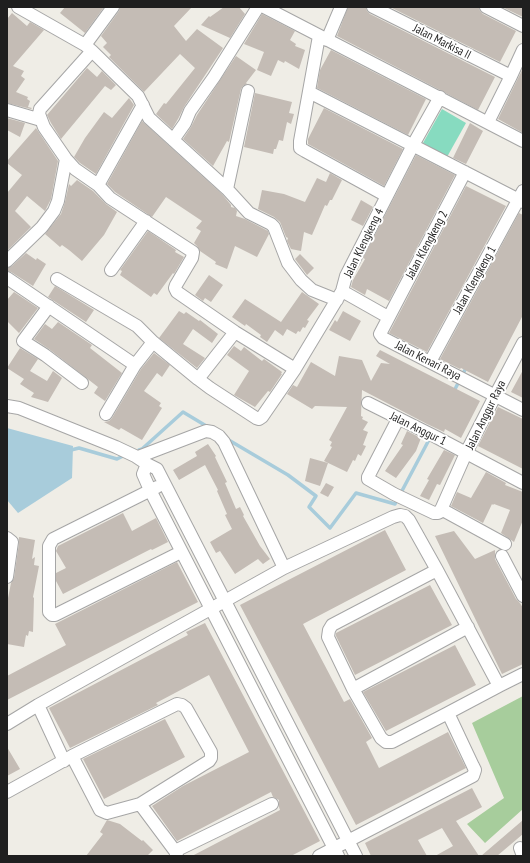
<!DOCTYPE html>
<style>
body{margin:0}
#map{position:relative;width:530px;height:863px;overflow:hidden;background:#efede6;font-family:"PT Sans Narrow",sans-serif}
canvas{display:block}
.frame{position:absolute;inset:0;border:8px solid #1f1f1f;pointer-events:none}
</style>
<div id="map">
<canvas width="530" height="863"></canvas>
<div class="frame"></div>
</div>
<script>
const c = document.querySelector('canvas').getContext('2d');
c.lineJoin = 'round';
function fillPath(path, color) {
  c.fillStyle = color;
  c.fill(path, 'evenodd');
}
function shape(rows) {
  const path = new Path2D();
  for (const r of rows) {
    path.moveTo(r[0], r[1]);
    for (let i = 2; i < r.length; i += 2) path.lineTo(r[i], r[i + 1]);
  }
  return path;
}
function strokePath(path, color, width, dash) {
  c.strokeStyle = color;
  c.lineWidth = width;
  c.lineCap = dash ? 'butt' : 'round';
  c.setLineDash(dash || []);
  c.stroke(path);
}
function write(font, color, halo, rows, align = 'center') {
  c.font = font + ' "PT Sans Narrow",sans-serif';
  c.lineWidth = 4;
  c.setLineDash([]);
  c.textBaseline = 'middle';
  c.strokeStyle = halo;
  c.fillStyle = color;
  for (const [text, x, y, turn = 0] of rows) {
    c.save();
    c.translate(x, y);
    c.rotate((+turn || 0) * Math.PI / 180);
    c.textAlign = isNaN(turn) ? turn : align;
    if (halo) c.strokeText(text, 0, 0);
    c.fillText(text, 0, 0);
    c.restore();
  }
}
const forest = shape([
 [523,696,523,809,485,843,467,824,504,798,472,723]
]);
const pitch = shape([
 [442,109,466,123,447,157,423,143]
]);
const water = shape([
 [7,428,73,446,72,478,18,513,7,500]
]);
const stream = shape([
 [454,391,467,366],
 [227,439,288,475,316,496,309,507,330,528,356,493,395,504,431,436],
 [71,450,79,448,117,459,125,455],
 [139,450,142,449,183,412,208,427]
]);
const building = shape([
 [65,7,104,7,85,33,60,13],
 [120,7,192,7,174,26,186,41,197,29,223,48,184,107,178,119,172,129,156,114,164,103,166,104,195,68,180,54,144,92,109,57,111,55,103,47,107,43,101,36,119,11],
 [224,7,239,7,245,14,230,38,201,25,209,16,210,17],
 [348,7,366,7,367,11,370,14,495,77,478,110,337,36],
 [390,7,479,7,480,11,483,14,516,31,500,62],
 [502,7,523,7,523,17],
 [12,13,27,26,30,22,44,30,13,66,24,71,21,76,25,79,16,92,28,97,27,99,30,101,28,107,32,108,31,109,7,103,7,19],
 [262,14,295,31,290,40,296,44,295,46,305,50,299,69,285,61,284,63,278,60,271,76,257,70,264,52,244,44],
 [331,50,426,99,408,135,317,88,320,70],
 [236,56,256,70,246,83,247,84,243,86,241,89,229,142,227,141,213,166,183,139,191,127,197,115],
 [87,68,97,77,102,71,116,85,111,90,105,86,61,139,51,123,47,115],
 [523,68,523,133,498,119],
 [255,93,292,102,289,113,294,114,291,124,287,122,283,141,279,140,276,149,274,149,273,154,244,147],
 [129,98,134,105,96,174,80,163,74,157,85,138,104,112,112,118],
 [324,108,403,149,384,186,308,144,308,139],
 [7,118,25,123,20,137,7,130],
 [142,121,222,194,231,205,231,207,235,208,237,211,236,216,245,219,268,231,269,234,257,257,235,246,227,269,215,264,216,262,200,251,197,246,194,243,201,231,196,228,202,221,166,197,152,217,115,192,107,184],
 [470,123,483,131,466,164,453,158],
 [36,128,58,161,51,199,45,211,27,196,15,211,31,227,7,251,7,193,22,175,7,163,7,161],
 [416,155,455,175,389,301,367,289,365,295,351,287,353,280,365,259,363,258],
 [330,173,342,180,332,200,330,200,327,206,325,205,312,235,304,232,301,251,291,249,287,241,288,238,286,237,280,222,274,217,258,209,262,190,284,194,305,202,317,178,326,182],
 [77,180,93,191,106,204,117,212,104,235,82,261,69,250,62,245,60,247,45,234,61,214,65,202,69,184,71,186],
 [466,186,506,206,427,352,389,333],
 [361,200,373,207,363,226,351,220],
 [519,213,523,215,523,315,488,382,461,368,460,369,440,359],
 [148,231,176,250,175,252,184,257,174,274,173,273,157,295,154,293,151,297,120,275,122,271,120,270],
 [26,253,36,260,37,258,46,264,33,286,11,272,7,271,7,268,12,266],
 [300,254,314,268,307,275,295,259],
 [209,275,223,285,211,302,205,298,203,301,195,295],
 [55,286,94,310,86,322,48,297],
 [14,292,38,308,19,333,7,321,7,300],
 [302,292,319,304,307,320,309,321,305,328,303,327,300,332,298,331,296,334,287,329,283,336,275,330,267,342,260,337,261,335,246,324,245,326,232,317,245,299,281,322],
 [179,311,184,314,186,312,199,321,200,320,218,334,212,343,193,329,183,344,205,358,197,368,159,338],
 [343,311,361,321,350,341,329,330,335,320,337,322],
 [58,322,92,345,90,348,122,373,105,401,94,393,98,387,49,349,34,339,45,324,52,329],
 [234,346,241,351,244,347,262,361,264,359,282,372,281,374,282,374,270,392,268,391,255,407,234,395,249,371,227,355],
 [20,348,38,359,30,371,47,381,53,371,62,378,48,402,31,397,34,393,20,384,24,379,7,368],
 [380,350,480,401,461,438,445,429,444,432,427,424,362,390,361,416,363,417,362,419,368,422,363,430,368,432,363,445,366,446,361,456,358,454,355,461,353,460,347,472,324,461,332,447,330,446,332,442,329,440,347,407,315,406,312,409,287,394,293,385,297,387,311,362,335,376,339,356,362,360,371,381,381,363,390,364,376,356],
 [154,353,170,365,162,377,157,373,144,391,161,403,159,406,162,408,142,440,121,428,119,430,104,422,109,421,112,418,141,369],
 [523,370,523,398,511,392],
 [498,407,523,419,523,469,478,446],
 [407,431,421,438,416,451,396,478,385,471,403,445,401,444],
 [208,444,216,456,215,457,227,482,225,483,236,509,240,507,244,515,243,516,260,546,270,559,263,564,258,559,235,574,220,551,216,553,210,542,232,529,225,515,227,514,217,491,218,490,205,465,179,480,173,470,197,456,195,452],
 [444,450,455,455,440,485,437,484,429,500,420,496,429,480,427,479],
 [310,458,328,463,320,486,305,481],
 [486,472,506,483,505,485,523,492,523,520,514,542,501,533,510,510,494,504,493,505,492,504,483,523,451,506,457,492,471,498],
 [326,483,334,487,328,497,320,493],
 [123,513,132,531,156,518,168,542,152,550,151,549,63,594,56,581,56,573,66,568,56,551,58,546],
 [385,530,406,570,303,624,344,702,350,699,372,738,366,742,379,768,448,732,466,768,356,825,240,605],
 [454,531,475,559,495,550,495,559,516,599,520,603,523,608,523,664,502,674,435,536],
 [19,537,35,540,32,559,35,557,34,565,39,566,33,597,34,598,33,632,29,631,28,636,26,635,24,647,7,644,7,603,11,583,14,578,19,543],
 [177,562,198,602,7,700,7,676,66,645,55,624],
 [430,585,452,625,355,675,336,636,336,633],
 [205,623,320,841,291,856,192,856,280,810,279,807,279,800,273,797,271,792,177,841,152,806,183,786,249,752,209,675,156,703,158,705,70,748,49,708,188,635,186,632],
 [455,645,476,685,386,731,363,692],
 [165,719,185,757,104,799,83,759],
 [7,747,20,769,7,776],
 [472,788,482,807,456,821,479,856,435,856,453,846,442,828,418,840,427,856,371,856,365,843],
 [107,820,120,824,142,841,143,840,153,850,147,856,86,856,103,834,100,832],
 [523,820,523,834,497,856,481,856]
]);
const street = shape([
 [18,7,85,45,92,51,138,96,149,118,227,189,249,213,271,224,274,227,288,263,301,280,312,290,337,300],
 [264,7,523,141],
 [373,7,511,76],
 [486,7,523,26],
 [319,36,300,141,300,148,305,151,387,196],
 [327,40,341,7],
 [85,45,113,7],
 [92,51,40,109,39,114,44,127,66,159,75,169,98,185,110,198,193,252,192,258,176,285,175,288,177,292,235,332,295,369],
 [309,92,523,202],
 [7,110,41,120],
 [488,122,511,76,523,50],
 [173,140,185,123,190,111,214,77,258,7],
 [465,172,380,334,383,338,523,410],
 [98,185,143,105],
 [227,189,248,91],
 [7,261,42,227,54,211,58,201,66,159],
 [111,270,146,221],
 [7,278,135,365],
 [57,279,137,326,153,342],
 [342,291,388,317],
 [49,306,23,341,45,355,82,383],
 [430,362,523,191],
 [198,379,235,332],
 [368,403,436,437,523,483],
 [7,406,19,408,116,447,135,456,147,464,157,469,356,856],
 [106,414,135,365,153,342,198,379,210,388,256,418,259,419,262,417,295,369,342,291,346,276,413,145,440,97],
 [398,419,368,477,368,479,394,494,434,513,438,513,440,512,466,453,495,396,523,343],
 [138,457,206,431,212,432,219,436,224,442,284,568],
 [147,464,143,474,150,490,338,856],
 [157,487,53,539,49,546,49,612,52,615,55,615,181,552],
 [441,509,505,544],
 [7,538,12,542,7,577],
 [502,556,523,596],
 [437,570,332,625,329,630,328,637,353,689,381,738,386,742,392,742,448,713],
 [499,686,523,674],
 [353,689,468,627],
 [38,705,64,761],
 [7,724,38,705,284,568,393,517,400,515,405,516,409,520,437,570,499,686,448,713,473,766,475,770,473,776,319,856],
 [72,756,177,704,182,705,186,708,211,752,211,758,209,761,140,804],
 [7,792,72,756,100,810,107,813,140,804,175,851,177,856],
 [520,848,523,856],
 [175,851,272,804]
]);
const streetNames = [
 ["Jalan Markisa II",442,42,27],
 ["Jalan Klengkeng 4",364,243,-64],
 ["Jalan Klengkeng 2",427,245,-62],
 ["Jalan Klengkeng 1",475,280,-61],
 ["Jalan Kenari Raya",428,361,27],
 ["Jalan Anggur Raya",486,415,-64],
 ["Jalan Anggur 1",418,429,26]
];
fillPath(forest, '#a7cd9c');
fillPath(pitch, '#87dbc0');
fillPath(water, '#a8ccdb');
strokePath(stream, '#a8ccdb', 3.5);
fillPath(building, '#c4bcb5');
strokePath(street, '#a6a6a6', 14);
strokePath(street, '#fff', 12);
write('12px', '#1f1f1f', '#fff', streetNames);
</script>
